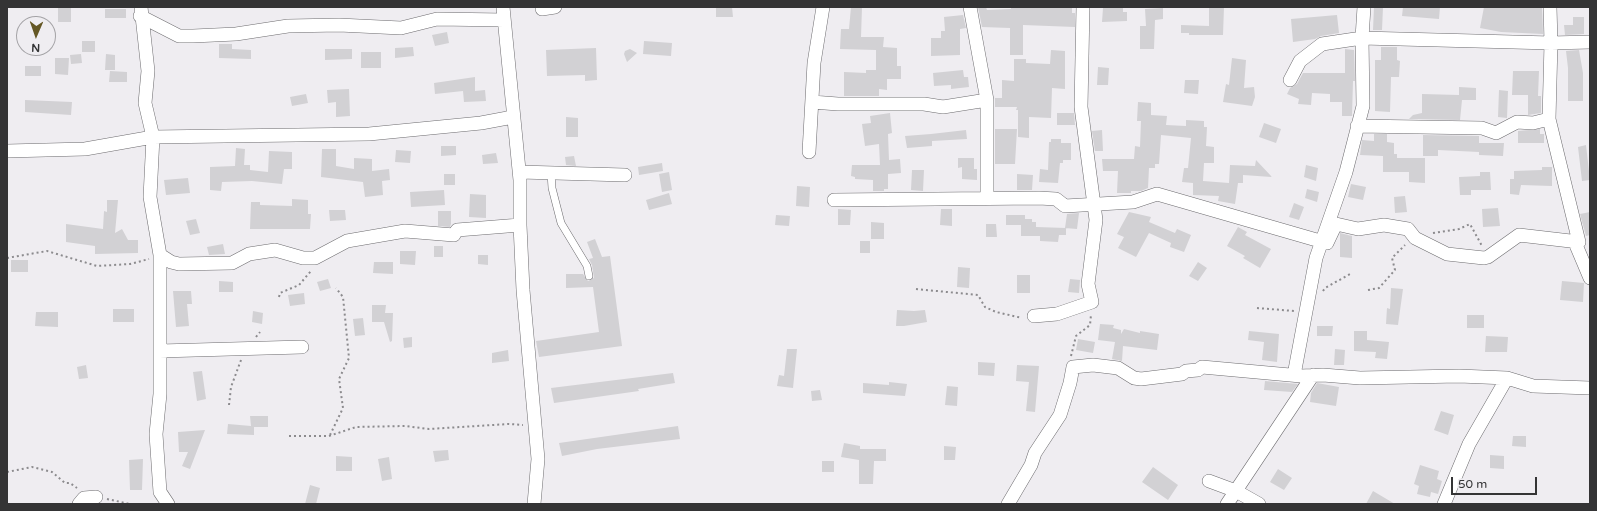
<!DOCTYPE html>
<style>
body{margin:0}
#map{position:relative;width:1597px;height:511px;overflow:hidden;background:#efedf1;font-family:"Varela Round",sans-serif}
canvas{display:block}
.frame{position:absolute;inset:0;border:8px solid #343435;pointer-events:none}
.north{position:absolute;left:16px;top:16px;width:40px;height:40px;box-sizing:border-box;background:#efedf1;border:1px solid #a4a3a6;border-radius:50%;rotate:182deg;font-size:11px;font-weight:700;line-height:16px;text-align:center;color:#343435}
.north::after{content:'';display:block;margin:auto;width:14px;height:18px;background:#645724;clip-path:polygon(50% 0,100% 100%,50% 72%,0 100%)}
.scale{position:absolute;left:1451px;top:477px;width:86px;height:18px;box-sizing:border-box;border:2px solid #343435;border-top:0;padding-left:5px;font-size:12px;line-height:14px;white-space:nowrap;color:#343435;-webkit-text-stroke:3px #efedf1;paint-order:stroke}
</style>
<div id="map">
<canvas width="1597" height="511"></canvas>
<div class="frame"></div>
<div class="north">N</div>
<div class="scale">50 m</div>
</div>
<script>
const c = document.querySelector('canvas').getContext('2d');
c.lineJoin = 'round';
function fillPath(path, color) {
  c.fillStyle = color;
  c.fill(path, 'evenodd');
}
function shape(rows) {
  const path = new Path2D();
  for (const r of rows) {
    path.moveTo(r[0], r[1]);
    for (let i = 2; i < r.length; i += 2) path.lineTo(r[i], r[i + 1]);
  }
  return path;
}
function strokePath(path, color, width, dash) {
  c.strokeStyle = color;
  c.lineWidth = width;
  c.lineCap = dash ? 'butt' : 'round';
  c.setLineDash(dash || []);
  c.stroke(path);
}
const building = shape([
 [58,7,71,7,71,22,58,22],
 [716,7,732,7,733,17,716,17],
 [851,7,862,7,861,37,884,37,883,47,897,48,897,66,901,66,901,79,887,79,887,90,879,89,879,96,844,96,844,72,866,73,866,70,876,70,876,50,840,49,841,29,849,29],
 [978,7,986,7,987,10,1011,9,1011,7,1072,8,1072,13,1075,13,1075,27,1023,25,1023,55,1010,55,1010,28,982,27],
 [1209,7,1224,7,1223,35,1189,35,1189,33,1181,33,1181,25,1209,26],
 [1374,7,1383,7,1382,30,1373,30],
 [1403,7,1440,7,1439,19,1402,16],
 [1484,7,1542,7,1543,34,1501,32,1480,28],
 [1103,8,1123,8,1123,12,1127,12,1127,21,1102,22],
 [1163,8,1163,19,1155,20,1154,49,1140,49,1140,26,1146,26,1145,9],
 [105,9,126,9,126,18,105,18],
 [963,15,966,28,960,29,960,55,931,56,931,38,941,38,941,31,945,31,944,17],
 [1337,15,1339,33,1321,36,1315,39,1293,42,1291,19],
 [1573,17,1584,17,1584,34,1565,35,1564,25,1573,25],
 [447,32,449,43,435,46,432,35],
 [82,41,95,41,95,52,82,52],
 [644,41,672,43,671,56,643,54],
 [219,44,232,44,232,49,251,50,251,59,219,58],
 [413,47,414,56,395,58,395,48],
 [1381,47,1397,47,1397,60,1400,61,1399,77,1391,77,1390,112,1375,111,1375,60,1381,60],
 [596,48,597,80,585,81,585,75,547,76,546,50],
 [325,49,352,49,352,59,325,60],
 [630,49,637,53,627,62,624,54,625,51],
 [1345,49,1354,50,1355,81,1353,81,1352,116,1342,116,1342,102,1330,102,1330,94,1312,93,1311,105,1298,104,1299,99,1287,94,1290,88,1297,84,1303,73,1345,73],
 [1051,50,1065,51,1065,89,1052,88,1051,118,1029,117,1029,138,1018,137,1018,110,1016,110,1017,107,995,107,995,98,1002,98,1002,80,1014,81,1014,59,1026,59,1026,63,1050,64],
 [1579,50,1583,73,1583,101,1568,101,1568,68,1566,51],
 [361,52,381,52,381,68,361,68],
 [81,54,82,63,71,64,70,55],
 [106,54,115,55,115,70,105,70],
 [55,58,69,58,68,75,55,74],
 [1232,58,1246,60,1244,88,1254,87,1255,97,1252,106,1223,102,1226,84,1229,85],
 [25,66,41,66,41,76,25,76],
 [1098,67,1109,68,1108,85,1097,85],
 [963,70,964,77,968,77,969,87,951,89,951,85,934,86,933,73],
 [110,71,127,72,127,82,109,82],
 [1513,71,1539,71,1538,96,1541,96,1541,113,1528,115,1528,95,1512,95],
 [475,77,475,91,485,90,486,101,464,102,463,91,435,94,434,83],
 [1185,80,1199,80,1198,94,1184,93],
 [1459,87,1476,88,1476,100,1462,100,1460,120,1409,119,1413,115,1422,113,1422,94,1459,95],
 [349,89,350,116,336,117,336,102,328,103,327,90],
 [1499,90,1508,91,1507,118,1498,117],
 [306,94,308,103,292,106,290,97],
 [25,100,72,102,71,115,25,112],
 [1138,102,1151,103,1151,115,1167,116,1166,125,1186,126,1186,120,1204,121,1204,127,1207,127,1206,146,1214,147,1214,163,1204,163,1203,181,1229,183,1230,165,1255,166,1256,160,1272,177,1243,175,1243,183,1238,183,1235,204,1218,201,1219,196,1193,195,1193,183,1182,182,1184,168,1188,168,1191,138,1161,135,1159,164,1155,164,1155,168,1149,168,1148,188,1141,191,1131,191,1131,193,1117,193,1118,171,1103,171,1102,159,1134,159,1135,146,1140,147,1141,121,1137,121],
 [890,113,892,133,888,134,889,160,900,159,901,173,888,174,888,189,884,189,884,191,873,191,873,180,855,179,855,177,851,176,852,165,880,165,879,144,865,146,862,124,871,123,870,116],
 [1057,113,1074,113,1075,125,1057,125],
 [566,117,578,118,578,137,566,137],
 [1264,123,1281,129,1276,143,1259,137],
 [995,129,1017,129,1015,164,995,164],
 [1540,129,1540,134,1544,134,1544,143,1518,143,1518,131],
 [966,130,967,139,932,141,932,146,907,148,905,136,931,134,932,139,931,134],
 [1102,130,1103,151,1095,151,1092,131],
 [1374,134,1387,134,1387,142,1394,143,1394,154,1397,154,1397,158,1425,158,1425,183,1409,182,1409,172,1383,172,1383,156,1360,155,1362,140,1374,141],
 [1423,135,1479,136,1479,143,1504,143,1503,156,1479,155,1479,152,1438,150,1438,156,1423,156],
 [1051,139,1061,139,1061,143,1071,143,1071,160,1063,160,1063,163,1060,163,1058,183,1039,182,1040,169,1048,170,1049,142,1051,142],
 [1586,145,1590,180,1582,181,1578,147],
 [441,146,456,146,456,155,441,156],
 [236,148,245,149,244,165,250,165,250,170,268,172,269,151,292,152,292,169,284,169,282,184,252,181,222,182,221,191,210,190,210,167,235,166],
 [322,149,336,149,336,166,354,169,354,158,372,159,372,171,389,169,390,180,382,181,383,195,365,197,363,182,321,177],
 [396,150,411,151,410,163,395,162],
 [496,153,498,163,483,164,482,155],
 [574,156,576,166,566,165,565,157],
 [958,158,974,158,974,169,977,169,977,180,962,179,962,167,958,168],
 [662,163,663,171,639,175,638,167],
 [1306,165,1318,168,1316,181,1304,177],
 [1542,167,1552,167,1552,186,1521,185,1519,195,1510,194,1510,179,1514,179,1514,171,1542,170],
 [912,170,924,170,923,191,911,190],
 [669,172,672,190,662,192,659,174],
 [1480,172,1490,172,1491,190,1471,190,1471,195,1460,195,1459,177,1480,176],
 [444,174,455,174,455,185,444,185],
 [1017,174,1033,175,1032,190,1017,190],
 [188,178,190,193,166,195,164,180],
 [1351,184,1366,187,1363,200,1348,197],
 [797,186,810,187,809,207,796,206],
 [1307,189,1319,192,1317,202,1305,198],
 [444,190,445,205,411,207,410,192],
 [669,193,672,204,649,210,646,200],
 [470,194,486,195,486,218,469,217],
 [1405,196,1407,212,1395,213,1394,197],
 [292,199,308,200,308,214,311,214,310,229,250,229,251,202,260,202,260,205,292,206],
 [107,200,118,200,115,233,122,229,128,240,138,240,138,253,95,254,95,246,66,242,66,224,103,229,104,211,107,212],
 [1294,203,1304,207,1299,220,1289,217],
 [1498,208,1500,226,1483,227,1482,209],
 [838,209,851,210,850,225,838,225],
 [941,209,952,209,952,226,940,225],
 [329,210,345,210,346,220,330,221],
 [438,211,451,211,451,224,450,227,438,226],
 [1129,212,1151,217,1149,222,1175,233,1177,229,1191,235,1184,252,1170,247,1171,243,1149,233,1136,257,1118,248,1124,237,1117,234],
 [1590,212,1590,235,1586,236,1580,214],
 [1079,213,1077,229,1065,228,1067,214],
 [776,215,790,216,789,226,775,225],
 [1006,215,1025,215,1025,219,1032,219,1032,222,1036,222,1036,227,1066,228,1066,235,1059,235,1058,242,1040,241,1040,236,1021,236,1021,225,1006,225],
 [196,219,200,233,190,235,186,221],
 [871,222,884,223,884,239,871,239],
 [986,224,996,224,997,237,986,237],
 [1238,227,1247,232,1245,235,1271,249,1260,268,1243,258,1245,256,1227,246],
 [1340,233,1352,236,1352,258,1340,257],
 [595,239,602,257,610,256,622,346,539,357,536,341,599,332,593,287,566,288,566,274,583,274,588,281,594,278,592,265,589,259,593,258,587,242],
 [860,241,870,241,870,253,860,253],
 [223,244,225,254,209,255,207,247],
 [434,246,443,246,443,257,434,257],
 [400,251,416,251,415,265,400,264],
 [478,255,488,255,488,265,478,264],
 [11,260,28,260,28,272,11,272],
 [374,262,393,262,393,274,373,273],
 [1198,262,1207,268,1198,281,1189,276],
 [958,267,970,268,969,288,957,287],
 [1017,275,1030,275,1030,293,1017,293],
 [328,279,331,288,320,291,317,282],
 [1070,279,1080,280,1079,293,1068,292],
 [219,281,233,282,233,292,219,292],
 [1562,281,1584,283,1583,302,1560,300],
 [1391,288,1403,289,1398,325,1386,324,1387,308,1390,309],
 [173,291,191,291,192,304,187,304,189,326,176,327],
 [304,293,305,304,290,306,288,295],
 [372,305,386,305,385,313,393,313,392,341,390,342,384,322,372,322],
 [113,309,134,309,134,322,113,322],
 [897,310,914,311,925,310,927,322,904,326,896,326],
 [253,311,263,313,262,324,252,322],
 [36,312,58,312,58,327,35,326],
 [1467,315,1484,315,1484,328,1467,328],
 [363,318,365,335,355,336,353,319],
 [1100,324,1114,325,1113,328,1121,330,1121,334,1124,329,1140,333,1140,331,1159,334,1157,350,1123,346,1122,361,1112,359,1115,342,1098,340],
 [1317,326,1333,326,1332,336,1317,336],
 [1249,331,1279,334,1277,362,1262,360,1264,342,1248,340],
 [1354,331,1367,331,1367,340,1389,342,1387,359,1375,358,1376,352,1354,351],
 [1486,336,1508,337,1507,352,1485,352],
 [412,337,412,347,404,348,403,338],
 [1078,339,1095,342,1093,353,1076,350],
 [787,349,797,349,793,388,777,386,779,375,784,376],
 [1335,349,1345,350,1344,365,1334,365],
 [508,350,509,361,492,363,492,353],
 [978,362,995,363,994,376,978,375],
 [86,365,88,378,79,379,77,367],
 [1017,365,1039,366,1035,412,1026,411,1029,382,1016,381],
 [202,371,206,399,197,401,193,372],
 [673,373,675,383,638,389,639,391,554,403,551,388],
 [1265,381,1298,384,1292,392,1264,390],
 [889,382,907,384,905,396,863,393,863,383,889,385],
 [1317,383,1339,387,1336,406,1310,402,1311,393],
 [947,386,958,387,957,406,945,405],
 [820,390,822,400,812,401,811,391],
 [1441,411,1454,415,1448,435,1434,430],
 [250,416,268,416,268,427,254,427,254,435,227,434,228,424,251,426],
 [678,426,680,439,597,449,562,456,559,443],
 [205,430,190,469,182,466,188,452,179,452,178,432],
 [1513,436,1526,436,1526,447,1512,446],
 [844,443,860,446,860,449,886,449,886,461,874,461,873,484,859,484,859,460,841,457],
 [944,446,956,447,955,460,944,460],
 [448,450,449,460,435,462,433,451],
 [1490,455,1504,456,1504,469,1490,468],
 [336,456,352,457,352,471,336,471],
 [389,457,392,479,382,481,378,459],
 [143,459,142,490,130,490,129,460],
 [822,461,834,461,834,472,822,472],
 [1420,465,1439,471,1437,479,1442,481,1438,494,1431,492,1430,497,1417,494,1419,486,1414,484],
 [1153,467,1178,485,1168,500,1142,482],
 [1278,469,1292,478,1284,490,1270,482],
 [310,485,320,488,316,504,305,504],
 [1373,491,1395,504,1366,504]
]);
const path = shape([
 [1433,233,1459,229,1470,224,1482,246],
 [7,258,47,251,97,266,130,264,149,259],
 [916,289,978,295,985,307,996,312,1022,318],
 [1368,290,1379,288,1395,270,1392,258,1405,245],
 [1323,291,1325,288,1352,273],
 [279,297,280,293,299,285,311,271],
 [1257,308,1294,311],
 [256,337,260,332],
 [1071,356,1076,336,1090,325,1091,315],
 [229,405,231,387,241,360],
 [330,435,343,408,339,379,349,358,343,297,336,288],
 [289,436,329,436,356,427,405,426,429,429,509,424,523,425],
 [7,472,32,467,52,472,65,483,70,483,77,488],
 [107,499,130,504]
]);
const service = shape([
 [551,173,552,188,561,223,587,266,589,276]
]);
const minor = shape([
 [141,7,148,71,145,103,153,137,150,197,160,255,160,394,156,434,160,492,168,504],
 [503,7,520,180,520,225,523,290,538,459,534,504],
 [970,7,987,100,987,198],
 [1550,7,1551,43,1549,119,1579,242,1576,245,1590,278],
 [542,9,555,7],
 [140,16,179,36,193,36,236,34,288,26,339,25,401,28,437,19,504,20],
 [1290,80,1300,61,1322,44,1362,38,1551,43,1590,42],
 [812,102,838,104,924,104,943,107,987,100],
 [1357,126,1482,128,1496,133,1517,122,1533,123,1549,119],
 [7,151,85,149,153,137,369,134,481,123,513,117],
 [809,152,814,63,823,7],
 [520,172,625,175],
 [834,200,1039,198,1056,199,1065,206,1133,202,1157,194,1327,243,1336,224,1358,229,1384,225,1408,229,1415,238,1447,254,1484,258,1488,257,1519,235,1579,242],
 [160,255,171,262,179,264,232,263,249,254,275,250,303,258,315,258,347,241,405,231,454,235,457,230,520,225],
 [1034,316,1057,314,1092,302,1088,284,1096,220,1081,107,1083,7],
 [160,351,302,347],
 [1294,375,1316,258,1346,172,1363,106,1362,38,1364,7],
 [1209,481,1236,491,1259,504],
 [79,504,84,498,96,497],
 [1008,504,1031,465,1035,453,1060,415,1070,383,1073,367,1093,365,1118,368,1134,378,1141,379,1182,374,1186,371,1198,370,1202,367,1301,376,1323,375,1360,378,1459,376,1507,378,1533,386,1590,388],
 [1227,504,1313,375],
 [1444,504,1469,444,1507,378]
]);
fillPath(building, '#d2d1d4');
strokePath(service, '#6d6c6f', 8);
strokePath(minor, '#6d6c6f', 14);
strokePath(path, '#8c8b8e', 2, [2, 3]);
strokePath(service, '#fff', 7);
strokePath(minor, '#fff', 13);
</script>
